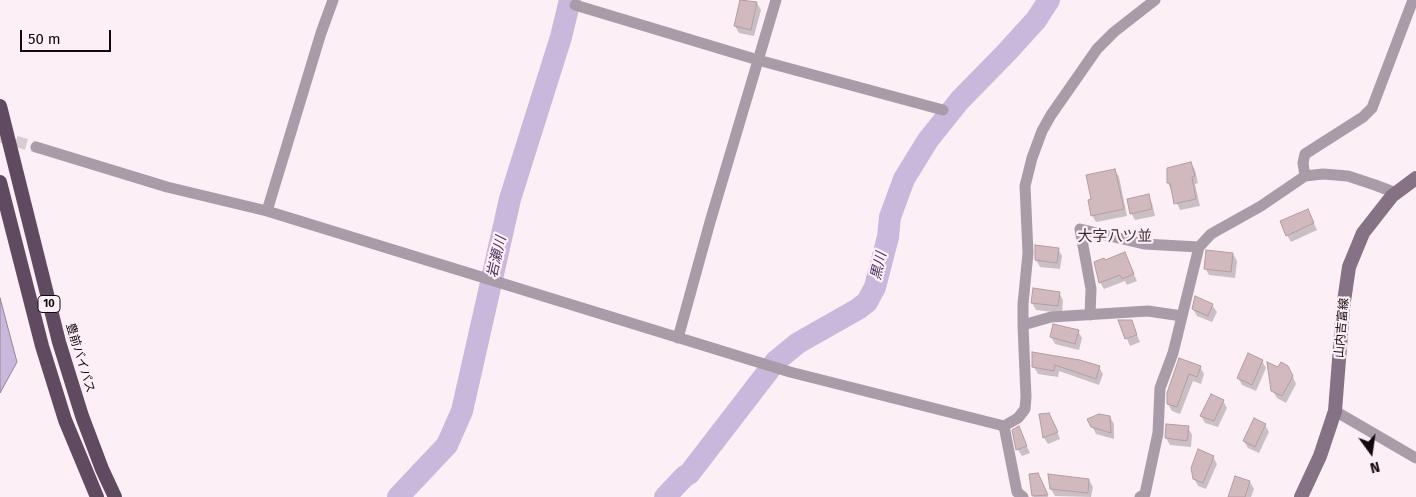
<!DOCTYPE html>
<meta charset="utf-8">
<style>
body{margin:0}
#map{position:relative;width:1416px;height:497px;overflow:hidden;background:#fceff6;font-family:"Fira Sans",sans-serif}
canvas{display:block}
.north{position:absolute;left:1346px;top:427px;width:50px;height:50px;-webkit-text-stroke:4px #fceff6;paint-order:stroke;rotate:166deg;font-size:14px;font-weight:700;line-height:20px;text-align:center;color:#10090d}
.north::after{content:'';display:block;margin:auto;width:18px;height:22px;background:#10090d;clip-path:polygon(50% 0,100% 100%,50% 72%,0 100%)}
.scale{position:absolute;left:20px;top:30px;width:91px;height:22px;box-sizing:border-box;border:2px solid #10090d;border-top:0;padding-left:6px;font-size:15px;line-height:18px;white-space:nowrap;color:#10090d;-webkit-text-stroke:4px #fceff6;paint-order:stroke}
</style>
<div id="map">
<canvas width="1416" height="497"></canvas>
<div class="north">N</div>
<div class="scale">50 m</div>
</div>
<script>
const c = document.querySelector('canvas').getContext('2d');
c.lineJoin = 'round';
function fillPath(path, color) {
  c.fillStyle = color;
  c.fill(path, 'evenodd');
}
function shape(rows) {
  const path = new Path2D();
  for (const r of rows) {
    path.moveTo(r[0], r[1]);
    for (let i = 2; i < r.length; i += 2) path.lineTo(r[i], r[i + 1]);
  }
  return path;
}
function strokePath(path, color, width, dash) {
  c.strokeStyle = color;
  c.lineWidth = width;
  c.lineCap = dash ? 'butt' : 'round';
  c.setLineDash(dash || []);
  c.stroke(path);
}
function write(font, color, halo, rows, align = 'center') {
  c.font = font + ' "Fira Sans","Noto Sans JP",sans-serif';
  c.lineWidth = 4.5;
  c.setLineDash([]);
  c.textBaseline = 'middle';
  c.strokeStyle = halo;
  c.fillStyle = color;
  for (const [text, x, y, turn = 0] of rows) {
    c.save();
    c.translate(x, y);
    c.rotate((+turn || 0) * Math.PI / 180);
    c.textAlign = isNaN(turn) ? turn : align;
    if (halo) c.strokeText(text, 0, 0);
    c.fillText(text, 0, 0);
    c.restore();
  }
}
const water = shape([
 [0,298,17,362,0,393,0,298]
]);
const shadow = shape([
 [741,0,757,3,761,10,754,36,739,33,735,26],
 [1191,163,1195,170,1198,183,1195,184,1200,206,1180,210,1168,183,1168,169],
 [1115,170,1119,177,1127,216,1096,222,1092,215,1093,200],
 [1148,196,1152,203,1155,216,1135,220,1131,213],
 [1311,217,1317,230,1291,242,1287,235],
 [1058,249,1062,256,1060,269,1040,267,1036,260],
 [1125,254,1137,281,1127,285,1125,281,1104,289,1100,282,1104,261],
 [1233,254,1237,261,1235,278,1209,275,1205,268],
 [1059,293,1063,300,1062,313,1036,310,1032,303],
 [1212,305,1217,312,1212,322,1197,316,1193,309],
 [1131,321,1140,342,1130,346,1120,322],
 [1078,331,1082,338,1079,350,1055,344,1051,337],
 [1033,354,1099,367,1103,374,1099,385,1059,371,1058,377,1038,374,1034,367],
 [1180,360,1200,367,1204,374,1201,384,1193,381,1180,414,1172,411,1168,404],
 [1262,361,1266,368,1256,391,1242,385,1238,378],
 [1292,375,1296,384,1286,403,1277,398,1273,391],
 [1223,401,1227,408,1218,427,1205,423,1201,416],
 [1041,415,1053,421,1060,439,1048,444,1044,438],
 [1110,417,1114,424,1114,439,1096,434,1092,426],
 [1265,425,1269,432,1259,453,1248,448,1244,441],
 [1188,428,1192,435,1191,447,1170,445,1166,438],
 [1014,430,1022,435,1030,453,1022,456,1018,450],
 [1213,457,1217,464,1206,489,1198,486,1194,478],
 [1031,475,1042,481,1048,497,1034,497],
 [1089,480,1093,487,1091,497,1055,496,1051,489],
 [1250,482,1254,489,1251,497,1229,497]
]);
const river = shape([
 [398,497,447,445,462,411,510,199,561,37,570,0],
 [665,497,685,476,689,474,776,361,798,343,858,309,867,302,875,287,888,237,890,217,904,179,928,140,960,100,1006,53,1036,20,1049,0]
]);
const building = shape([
 [740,0,757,2,751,30,734,26,740,0],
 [1191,162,1195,176,1192,177,1196,199,1174,204,1170,183,1167,183,1167,168,1191,162],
 [1115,169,1124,209,1091,216,1088,200,1091,199,1086,175,1115,169],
 [1149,194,1152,209,1130,214,1127,199,1149,194],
 [1308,209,1314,223,1286,236,1280,221,1308,209],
 [1035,245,1059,248,1057,263,1035,260,1035,245],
 [1206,250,1233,253,1231,272,1204,269,1206,250],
 [1125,252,1134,274,1122,279,1120,275,1099,283,1094,262,1104,258,1105,260,1125,252],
 [1033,288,1060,292,1058,306,1031,303,1033,288],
 [1195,296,1213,304,1208,316,1192,309,1195,296],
 [1118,320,1132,320,1137,335,1125,339,1118,320],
 [1053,324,1079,330,1075,344,1050,337,1053,324],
 [1032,352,1080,360,1100,366,1096,379,1055,365,1054,371,1032,367,1032,352],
 [1248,353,1263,360,1252,385,1237,378,1248,353],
 [1179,358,1201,366,1197,377,1189,374,1177,407,1167,404,1167,393,1179,358],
 [1267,362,1278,367,1281,362,1288,366,1293,376,1282,396,1271,391,1267,362],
 [1211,394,1224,400,1214,421,1200,416,1211,394],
 [1049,413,1058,432,1043,438,1039,414,1049,413],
 [1099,414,1110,416,1111,433,1091,427,1087,419,1099,414],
 [1254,418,1266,424,1255,447,1243,441,1254,418],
 [1166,424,1189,426,1187,441,1165,438,1166,424],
 [1019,426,1027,446,1016,450,1012,430,1019,426],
 [1198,449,1214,456,1203,483,1193,479,1191,468,1198,449],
 [1038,473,1048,495,1032,496,1029,474,1038,473],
 [1048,474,1089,479,1088,493,1050,489,1048,474],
 [1235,476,1250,481,1245,497,1228,497,1235,476]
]);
const minorTunnel = shape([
 [0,137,36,147]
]);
const minor = shape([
 [575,5,758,60,943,110],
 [36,147,167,187,267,211,790,372,1004,426,1017,492,1023,497],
 [1305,176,1303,163,1305,154,1363,117,1372,108,1413,0],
 [267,211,321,33,333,0],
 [1090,315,1091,289,1080,229,1144,244,1199,247],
 [1023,325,1051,317,1148,311,1182,316],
 [678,338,710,222,776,0],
 [1335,411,1416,458],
 [1004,426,1018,418,1025,409,1026,397,1023,325,1023,304,1028,253,1025,186,1032,158,1042,131,1051,115,1097,49,1114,32,1155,0],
 [1140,497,1145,494,1158,433,1160,388,1173,353,1199,247,1211,234,1261,206,1305,176,1323,174,1348,176,1375,185,1396,193]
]);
const secondary = shape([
 [1301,497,1320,456,1335,411,1343,308,1349,267,1363,233,1392,196,1416,178]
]);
const trunk = shape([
 [0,106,59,342,82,416,102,469,115,497],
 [0,182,42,346,65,420,97,497]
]);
const shields = [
 [49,304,22]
];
const shieldNames = [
 ["10",49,304]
];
const streetNames = [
 ["山内吉富線",1342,328,-85],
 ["豊前バイパス",80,358,73]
];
const waterNames = [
 ["岩瀬川",497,257,-77],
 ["黒川",879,266,-77]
];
const quarterNames = [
 ["大字八ツ並",1115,237]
];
fillPath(water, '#c9b8db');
strokePath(water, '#92849d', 1);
fillPath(shadow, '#0003');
strokePath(river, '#c9b8db', 22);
fillPath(building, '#d2b9be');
strokePath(building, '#b49ca1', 1);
strokePath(minorTunnel, '#d9ccd3', 11, [11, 5.5]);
strokePath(minor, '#a99ca9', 11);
strokePath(secondary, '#857385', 14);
strokePath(trunk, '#604a60', 14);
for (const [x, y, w] of shields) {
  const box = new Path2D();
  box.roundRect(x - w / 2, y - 8.5, w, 17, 4);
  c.fillStyle = '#fceff6';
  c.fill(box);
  strokePath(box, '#10090d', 1);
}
write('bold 11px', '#10090d', null, shieldNames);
write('12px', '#10090d', '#fceff6', streetNames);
write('italic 14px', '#4b3361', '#fceff6', waterNames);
write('15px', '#3e2d36', '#fceff6', quarterNames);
</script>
